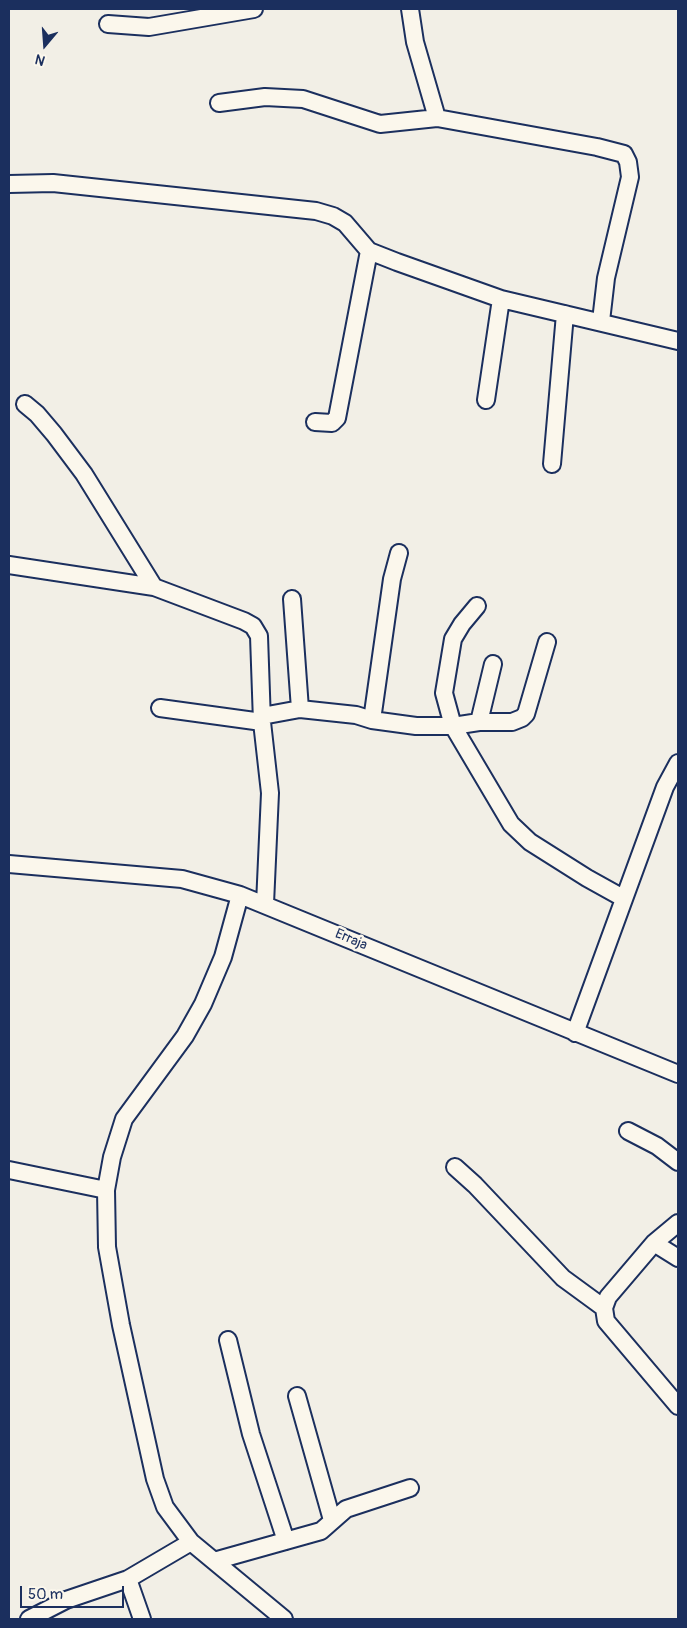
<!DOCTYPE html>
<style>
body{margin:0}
#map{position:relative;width:687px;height:1628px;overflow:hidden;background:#f2efe6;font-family:Pangolin,sans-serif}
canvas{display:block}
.frame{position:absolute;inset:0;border:10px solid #1b2f5e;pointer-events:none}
.north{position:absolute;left:20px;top:20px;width:50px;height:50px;-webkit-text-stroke:4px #fbf7ec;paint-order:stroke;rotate:198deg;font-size:14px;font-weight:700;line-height:20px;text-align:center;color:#1b2f5e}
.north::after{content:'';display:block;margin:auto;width:18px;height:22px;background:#1b2f5e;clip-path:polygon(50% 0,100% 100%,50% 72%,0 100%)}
.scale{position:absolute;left:20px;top:1586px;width:104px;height:22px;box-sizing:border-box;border:2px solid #1b2f5e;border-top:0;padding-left:6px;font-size:15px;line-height:18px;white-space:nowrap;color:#1b2f5e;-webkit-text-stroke:4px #fbf7ec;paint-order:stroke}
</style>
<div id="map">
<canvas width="687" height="1628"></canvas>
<div class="frame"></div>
<div class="north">N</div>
<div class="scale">50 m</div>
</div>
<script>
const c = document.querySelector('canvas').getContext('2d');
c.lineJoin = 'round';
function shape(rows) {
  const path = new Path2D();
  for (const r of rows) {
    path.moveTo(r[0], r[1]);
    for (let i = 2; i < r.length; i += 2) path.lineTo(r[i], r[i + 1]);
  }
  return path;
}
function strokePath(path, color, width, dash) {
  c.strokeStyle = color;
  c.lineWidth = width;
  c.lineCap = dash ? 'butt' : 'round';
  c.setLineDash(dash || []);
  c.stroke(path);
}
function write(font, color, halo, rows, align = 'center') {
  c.font = font + ' Pangolin,sans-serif';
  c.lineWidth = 5;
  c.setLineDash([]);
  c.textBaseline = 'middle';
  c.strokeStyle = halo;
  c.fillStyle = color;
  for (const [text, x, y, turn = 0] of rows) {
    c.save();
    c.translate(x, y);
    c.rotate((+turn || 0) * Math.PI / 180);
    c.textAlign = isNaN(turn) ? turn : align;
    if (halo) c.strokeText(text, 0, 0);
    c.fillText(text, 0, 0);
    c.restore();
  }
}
const street = shape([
 [410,9,415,42,437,118,597,147,624,154,628,162,630,177,606,278,601,321],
 [108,24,149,27,254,9],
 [219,103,265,97,303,99,380,124,437,118],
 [9,184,53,183,316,211,333,216,345,223,369,251,397,262,501,299,678,341],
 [486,400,501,299],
 [25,404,37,414,54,434,84,474,154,587,244,621,253,626,259,636,262,722,270,793,265,904],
 [315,422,332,423,337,418,369,251],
 [552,464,565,314],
 [9,565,154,587],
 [292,599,300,709],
 [477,606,462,624,453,639,444,693,453,726,511,824,530,842,587,878,623,898],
 [160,708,262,722],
 [262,716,300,709,356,715,372,720,392,579,399,553],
 [372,720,416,726,453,726,479,722,512,722,522,718,526,714,547,642],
 [479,722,493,664],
 [9,864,182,879,240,895,678,1074],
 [240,895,223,957,203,1004,185,1036,124,1119,112,1157,106,1190,107,1247,121,1325,155,1479,165,1507,191,1542,284,1619],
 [575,1033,665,787,678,763],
 [628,1131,657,1146,678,1162],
 [455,1167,475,1185,563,1278,604,1308],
 [9,1170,106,1190],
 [678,1223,654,1243,608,1297,604,1308,606,1321,678,1406],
 [654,1243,678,1258],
 [228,1340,251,1434,286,1541],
 [297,1396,332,1520],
 [214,1561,321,1531,346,1509,410,1488],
 [29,1619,66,1600,128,1579],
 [142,1619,128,1579,191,1542]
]);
const streetNames = [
 ["Erraja",351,940,23]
];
strokePath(street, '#1b2f5e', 20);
strokePath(street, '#fbf7ec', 16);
write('14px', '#1b2f5e', '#fbf7ec', streetNames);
</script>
